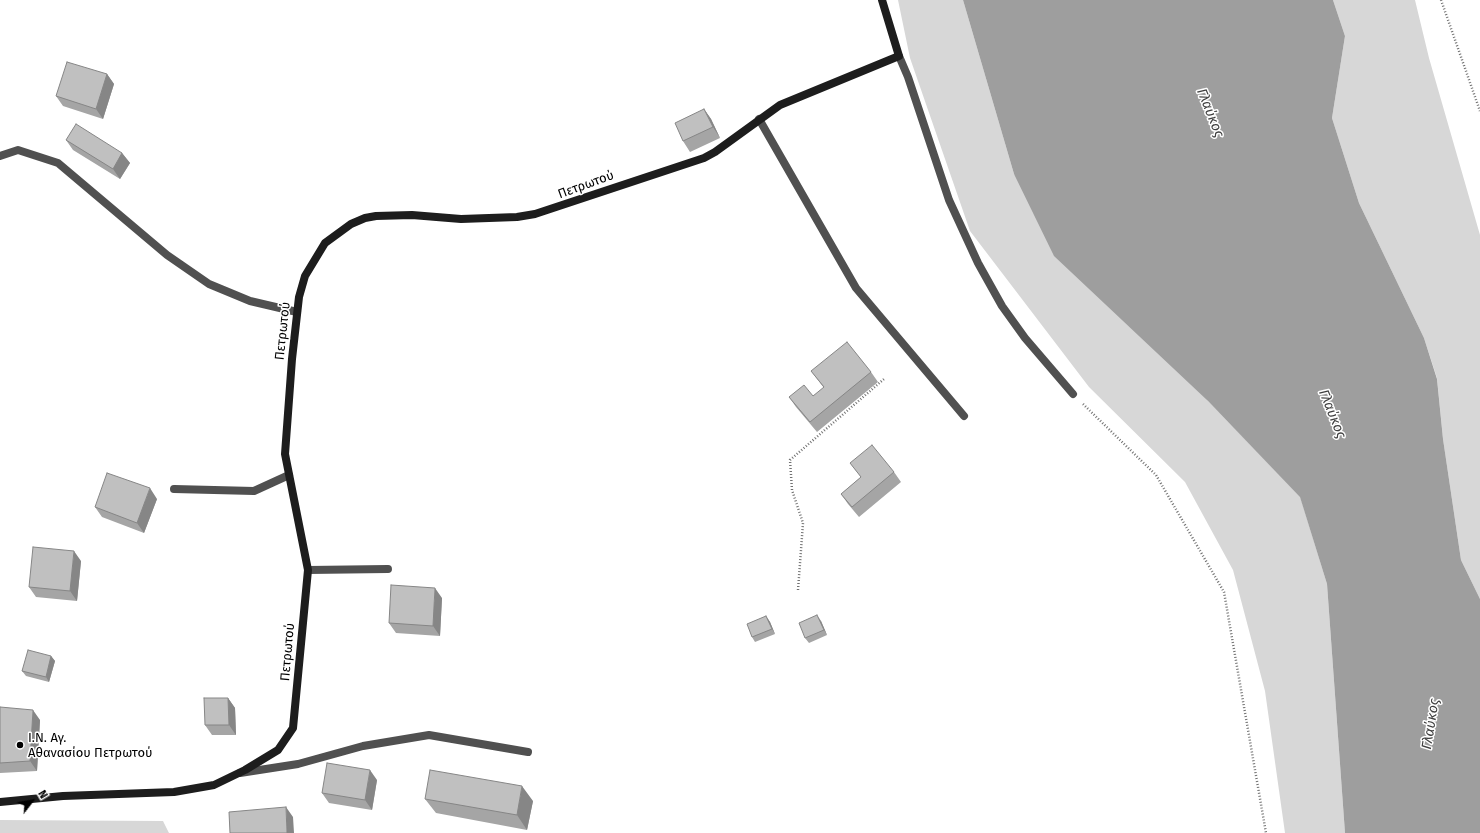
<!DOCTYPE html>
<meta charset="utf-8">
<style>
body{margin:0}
#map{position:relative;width:1480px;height:833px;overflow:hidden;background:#fff;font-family:"Fira Sans",sans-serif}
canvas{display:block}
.north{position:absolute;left:12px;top:781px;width:40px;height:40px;-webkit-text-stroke:3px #fff;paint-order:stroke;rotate:59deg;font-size:11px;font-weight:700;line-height:16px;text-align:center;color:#000}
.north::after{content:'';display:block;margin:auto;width:14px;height:18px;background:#000;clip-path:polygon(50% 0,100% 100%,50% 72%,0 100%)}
</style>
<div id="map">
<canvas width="1480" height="833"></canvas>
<div class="north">N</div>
</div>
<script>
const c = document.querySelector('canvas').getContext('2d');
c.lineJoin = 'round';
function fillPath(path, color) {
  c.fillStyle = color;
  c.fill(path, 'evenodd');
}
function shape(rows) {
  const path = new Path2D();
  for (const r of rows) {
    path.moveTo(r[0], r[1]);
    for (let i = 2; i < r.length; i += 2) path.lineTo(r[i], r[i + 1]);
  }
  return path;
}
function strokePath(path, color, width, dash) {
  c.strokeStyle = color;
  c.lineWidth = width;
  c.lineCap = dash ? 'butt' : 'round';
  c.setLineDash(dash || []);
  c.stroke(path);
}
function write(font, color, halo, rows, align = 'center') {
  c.font = font + ' "Fira Sans",sans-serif';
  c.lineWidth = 3;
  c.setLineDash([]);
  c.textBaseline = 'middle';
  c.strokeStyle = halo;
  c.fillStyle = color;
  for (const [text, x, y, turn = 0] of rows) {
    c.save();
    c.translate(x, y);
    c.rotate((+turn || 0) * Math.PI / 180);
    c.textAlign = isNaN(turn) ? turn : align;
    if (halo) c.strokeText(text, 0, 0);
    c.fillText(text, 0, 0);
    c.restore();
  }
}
const green = shape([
 [898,0,963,0,1014,174,1208,401,1300,496,1327,584,1345,833,1285,833,1265,691,1233,570,1185,482,1089,387,970,231,910,58],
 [1333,0,1415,0,1429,58,1480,235,1480,599,1461,560,1443,439,1437,378,1424,338,1359,203,1332,118,1345,36],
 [0,820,163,821,169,833,0,833]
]);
const water = shape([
 [963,0,1333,0,1345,36,1332,118,1359,203,1424,338,1437,379,1443,439,1461,560,1480,599,1480,833,1345,833,1327,584,1300,497,1208,401,1054,256,1014,174]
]);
const path = shape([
 [1441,0,1480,111],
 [1083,404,1156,475,1224,592,1266,833],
 [798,590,803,523,792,490,790,460,884,379]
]);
const lane = shape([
 [174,489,254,491,289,475],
 [240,773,298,764,363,746,429,735,528,752]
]);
const street = shape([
 [899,56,908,77,949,200,978,263,1002,306,1025,338,1073,394],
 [759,119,856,288,964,416],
 [0,156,18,150,58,163,167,255,209,284,250,301,297,312],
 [308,570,388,569]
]);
const secondary = shape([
 [0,802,63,796,174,792,214,785,245,770,278,750,293,728,308,570,285,454,292,359,299,297,305,276,325,243,351,224,365,218,376,216,412,215,461,219,517,217,535,214,704,158,715,152,780,105,899,56,882,0]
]);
const wall = shape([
 [107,74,114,84,103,119,63,106,56,96],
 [704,109,711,119,720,138,690,152,683,141],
 [66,140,122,153,130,163,120,179,73,150],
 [811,371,871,372,878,382,817,432,796,407,789,397,813,396,824,388],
 [850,463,894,472,901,482,859,517,848,504,841,494,861,477],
 [157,499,144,533,102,517,95,507],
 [81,561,77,601,36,597,29,587],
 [442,598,440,636,396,633,389,623],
 [766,616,770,622,775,634,755,642,752,637],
 [821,621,827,635,809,643,805,638],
 [51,656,55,661,49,682,26,676,22,671],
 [228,698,235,708,236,735,212,735,205,725],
 [0,707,40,720,37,771,0,773],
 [377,780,372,810,329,803,322,793],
 [425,799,533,801,527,830,436,813]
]);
const shadedWall = shape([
 [107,74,114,84,103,119,96,109],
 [704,109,711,119,720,138,713,127],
 [122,153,130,163,120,179,113,169],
 [150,488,157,499,144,533,137,523],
 [74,551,81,561,77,601,70,591],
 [435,588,442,598,440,636,433,626],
 [817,615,821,621,827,635,824,630],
 [766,616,770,622,775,634,772,629],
 [51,656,55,661,49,682,46,677],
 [228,698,235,708,236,735,229,725],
 [33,710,40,720,37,771,30,761],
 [370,770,377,780,372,810,365,800],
 [522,786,533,801,527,830,517,815],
 [286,807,293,817,294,833,287,833]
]);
const building = shape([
 [67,62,107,74,96,109,56,96,67,62],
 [704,109,713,127,683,141,675,123,704,109],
 [76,124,122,153,113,169,66,140,76,124],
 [847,342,871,372,810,422,789,397,804,385,813,396,824,387,811,371,847,342],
 [872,445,894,472,852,507,841,494,861,477,850,463,872,445],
 [107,473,150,488,137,523,95,507,107,473],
 [33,547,74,551,70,591,29,587,33,547],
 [391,585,435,588,433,626,389,623,391,585],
 [817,615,824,630,805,638,799,623,817,615],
 [766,616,772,629,752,637,747,624,766,616],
 [28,650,51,656,46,677,22,671,28,650],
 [204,698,228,698,229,725,205,725,204,698],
 [0,707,33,710,30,761,0,763,0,707],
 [327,763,370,770,365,800,322,793,327,763],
 [430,770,522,786,517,815,425,799,430,770],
 [286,807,287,833,230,833,229,812,286,807]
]);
const markers = [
 [20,745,4,"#000"]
];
const streetNames = [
 ["Πετρωτού",586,185,-20],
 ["Πετρωτού",283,331,-84],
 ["Πετρωτού",288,652,-85]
];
const poiNames = [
 ["Ι.Ν. Αγ.",28,738],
 ["Αθανασίου Πετρωτού",28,753]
];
const waterNames = [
 ["Γλαύκος",1210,113,68],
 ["Γλαύκος",1332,414,68],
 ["Γλαύκος",1431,724,-81]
];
fillPath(green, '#d7d7d7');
fillPath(water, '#9e9e9e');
strokePath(path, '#727272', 2.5, [1, 2]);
strokePath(lane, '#505050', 8);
strokePath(street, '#505050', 8);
strokePath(secondary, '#1d1d1d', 8);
fillPath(wall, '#a5a5a5');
fillPath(shadedWall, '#868686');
fillPath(building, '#c0c0c0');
strokePath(building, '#868686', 1);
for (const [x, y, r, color] of markers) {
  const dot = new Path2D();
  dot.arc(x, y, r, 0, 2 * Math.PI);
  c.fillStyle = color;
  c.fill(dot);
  strokePath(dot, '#fff', 1.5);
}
write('13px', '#000', '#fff', streetNames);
write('13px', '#000', '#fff', poiNames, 'left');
write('italic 14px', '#3f3f3f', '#fff', waterNames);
</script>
